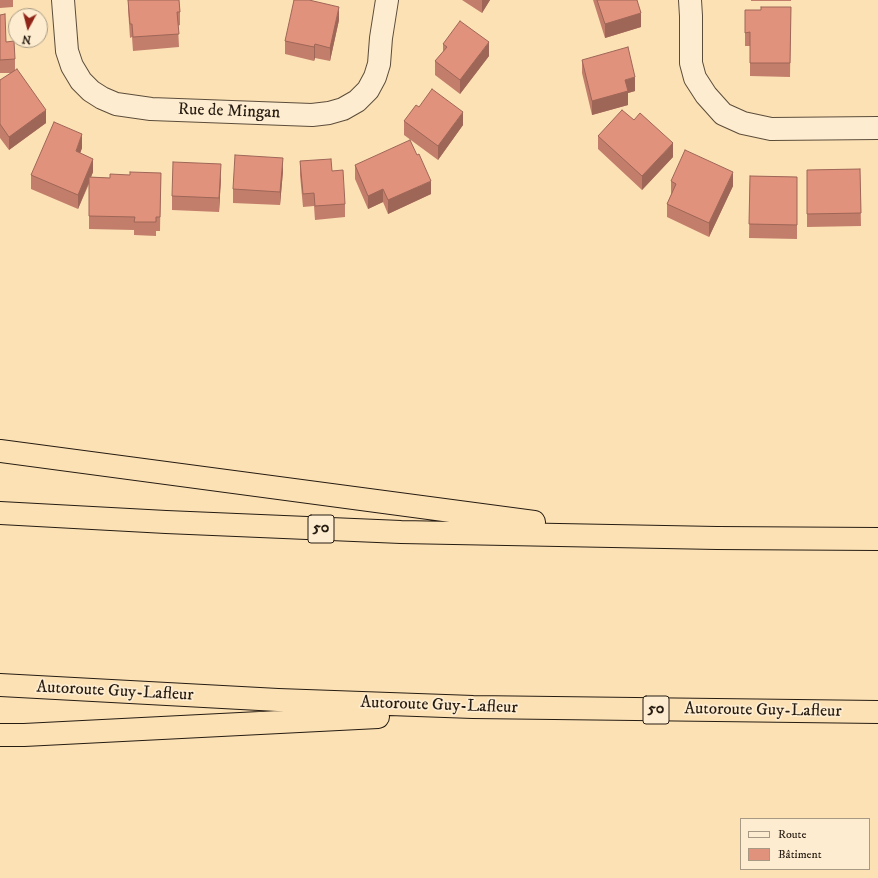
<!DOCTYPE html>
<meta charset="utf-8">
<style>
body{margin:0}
#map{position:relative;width:878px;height:878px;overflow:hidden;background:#fce1b5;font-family:"IM FELL DW Pica",serif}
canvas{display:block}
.legend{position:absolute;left:740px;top:818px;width:130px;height:52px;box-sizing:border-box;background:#fdeccf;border:1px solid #a79983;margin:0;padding:5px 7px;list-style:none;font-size:12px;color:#261c12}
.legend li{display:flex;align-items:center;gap:8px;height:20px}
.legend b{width:20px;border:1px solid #a79983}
.north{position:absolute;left:8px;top:8px;width:40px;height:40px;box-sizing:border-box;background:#fdeccf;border:1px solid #a79983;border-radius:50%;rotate:187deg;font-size:11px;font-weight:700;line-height:16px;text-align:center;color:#261c12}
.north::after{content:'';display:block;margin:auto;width:14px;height:18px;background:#8f2418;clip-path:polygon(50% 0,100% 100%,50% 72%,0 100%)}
</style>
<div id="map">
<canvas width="878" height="878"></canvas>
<ul class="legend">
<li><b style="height:5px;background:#fdeccf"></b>Route</li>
<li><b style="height:11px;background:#e1927c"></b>Bâtiment</li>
</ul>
<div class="north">N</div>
</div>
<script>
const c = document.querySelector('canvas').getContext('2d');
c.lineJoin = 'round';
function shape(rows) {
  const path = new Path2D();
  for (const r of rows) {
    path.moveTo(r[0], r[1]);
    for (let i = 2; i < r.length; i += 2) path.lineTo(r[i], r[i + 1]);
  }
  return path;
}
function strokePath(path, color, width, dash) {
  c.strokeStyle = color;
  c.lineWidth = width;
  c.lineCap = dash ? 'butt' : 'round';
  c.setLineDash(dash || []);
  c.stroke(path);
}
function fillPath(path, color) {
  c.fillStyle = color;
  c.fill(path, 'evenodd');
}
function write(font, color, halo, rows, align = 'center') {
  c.font = font + ' "IM FELL DW Pica",serif';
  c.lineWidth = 3.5;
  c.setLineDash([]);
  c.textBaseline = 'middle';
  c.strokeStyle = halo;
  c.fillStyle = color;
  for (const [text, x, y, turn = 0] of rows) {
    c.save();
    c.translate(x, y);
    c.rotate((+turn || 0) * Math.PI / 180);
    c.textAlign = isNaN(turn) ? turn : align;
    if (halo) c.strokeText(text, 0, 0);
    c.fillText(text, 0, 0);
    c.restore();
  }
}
const minor = shape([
 [63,0,67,51,72,66,81,81,91,91,102,98,116,104,151,109,312,115,329,113,343,109,357,101,368,90,375,77,379,64,381,38,387,0],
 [690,0,691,16,691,63,695,78,706,95,723,114,743,123,771,129,878,128]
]);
const highway = shape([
 [0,451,534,522],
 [0,513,166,522,401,532,717,538,878,539],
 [0,685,278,700,473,707,878,712],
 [0,735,24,735,378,717]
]);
const wall = shape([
 [0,0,13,0,13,7,0,8],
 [128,0,179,0,180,12,180,25,178,26,179,47,133,51,132,37,130,38,128,9],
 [462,0,490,0,482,13],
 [593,0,637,0,641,27,605,38],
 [751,0,791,0,791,1,751,1],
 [791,7,790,77,750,76,750,46,745,46,745,10,761,10],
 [0,15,6,42,15,59,15,70,46,123,9,150,0,138,0,80,11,73,0,73],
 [339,20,330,61,315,58,314,61,285,54,285,41],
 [443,44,489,56,460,94,435,75,435,61,443,52],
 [582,60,635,91,628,93,628,105,592,115,582,73],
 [419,107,463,125,438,160,404,135,404,121],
 [598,136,673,157,642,190,598,149],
 [82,148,80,153,93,172,91,177,110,178,130,175,161,173,160,231,156,231,156,236,134,235,134,230,89,229,89,184,78,209,31,189,31,175],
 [300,161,332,171,345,204,345,217,315,220,314,206,303,207,300,175],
 [355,165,431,194,388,214,383,202,368,209,355,179],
 [860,169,861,226,807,227,807,170],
 [283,171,280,205,233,203,233,189],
 [750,176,797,177,797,239,749,238],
 [221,178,219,212,172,210,172,196],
 [671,181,733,186,709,237,667,217,667,204,671,195]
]);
const shadedWall = shape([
 [482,0,490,0,482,13],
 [339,7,339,20,330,61,330,48],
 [641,13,641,27,605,38,605,24],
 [489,42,489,56,460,94,460,80],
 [315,44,315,58,314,61,314,47],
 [635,77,635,91,628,93,628,105,592,115,592,101,625,80],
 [46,110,46,123,9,150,9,137],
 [463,112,463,125,438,160,438,146],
 [82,134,82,148,76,165,76,151],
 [673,143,673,157,642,190,642,176],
 [283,158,283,171,280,205,280,192],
 [93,159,93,172,78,209,78,195],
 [221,164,221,178,219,212,219,198],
 [733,172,733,186,709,237,709,223],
 [431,181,431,194,388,214,388,200],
 [383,189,383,202,368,209,368,196]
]);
const building = shape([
 [128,0,179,0,180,12,177,12,179,34,133,37,132,24,130,24,128,0],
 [294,0,309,0,339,7,330,48,315,44,314,47,285,41,294,0],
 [597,0,637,0,641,13,605,24,597,0],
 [761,7,791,7,790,63,750,63,750,32,745,33,745,10,761,10,761,7],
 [5,14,6,42,14,41,15,59,0,60,0,15,5,14],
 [460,21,489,42,460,80,435,61,447,47,443,44,460,21],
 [628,47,635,77,625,80,628,91,592,101,582,60,628,47],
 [17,69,46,110,9,137,0,124,0,80,17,69],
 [432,89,463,112,438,146,404,121,416,105,419,107,432,89],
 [622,110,634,120,640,113,673,143,642,176,598,136,622,110],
 [54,122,82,134,76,151,93,159,78,195,31,175,54,122],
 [410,140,417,155,419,154,431,181,388,200,383,189,368,196,355,165,410,140],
 [685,150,733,172,709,223,667,204,676,184,671,181,685,150],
 [235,155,283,158,280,192,233,189,235,155],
 [331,159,332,171,343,170,345,204,315,206,314,193,303,194,300,161,331,159],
 [173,162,221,164,219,198,172,196,173,162],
 [860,169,861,213,807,214,807,170,860,169],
 [130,172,161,173,160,217,156,217,156,222,134,222,135,217,89,216,89,177,110,178,110,174,130,175,130,172],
 [750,176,797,177,797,225,749,224,750,176]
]);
const shields = [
 [321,529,26],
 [656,710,26]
];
const shieldNames = [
 ["50",321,529],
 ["50",656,710]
];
const streetNames = [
 ["Rue de Mingan",229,112,2],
 ["Autoroute Guy-Lafleur",115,692,3],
 ["Autoroute Guy-Lafleur",439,706,2],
 ["Autoroute Guy-Lafleur",763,711,1]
];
strokePath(minor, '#5c4d3b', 24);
strokePath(highway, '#261c12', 24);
strokePath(minor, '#fdeccf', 22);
strokePath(highway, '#fce1b5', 22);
fillPath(wall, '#c27e6b');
fillPath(shadedWall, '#9e6657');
fillPath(building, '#e1927c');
strokePath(building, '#9e6657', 1);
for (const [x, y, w] of shields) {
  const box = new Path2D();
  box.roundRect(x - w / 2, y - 14, w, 28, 3);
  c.fillStyle = '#fdeccf';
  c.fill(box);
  strokePath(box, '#261c12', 1);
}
write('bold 16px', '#261c12', null, shieldNames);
write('17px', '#261c12', '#fdeccf', streetNames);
</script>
